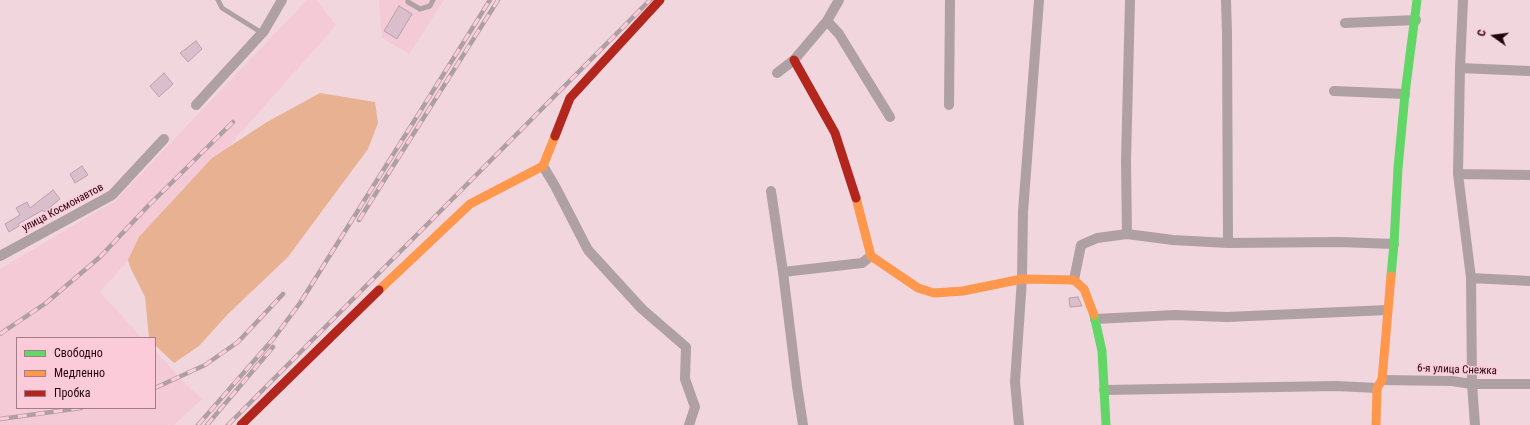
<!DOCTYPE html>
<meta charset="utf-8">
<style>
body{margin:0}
#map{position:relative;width:1530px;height:425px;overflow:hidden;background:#f1d6de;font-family:"Roboto Condensed",sans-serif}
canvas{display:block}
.legend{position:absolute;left:16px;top:337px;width:140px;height:72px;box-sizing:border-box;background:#fccbd9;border:1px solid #a47c89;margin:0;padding:5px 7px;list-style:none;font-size:12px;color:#200510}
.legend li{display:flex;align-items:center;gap:8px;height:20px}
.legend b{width:20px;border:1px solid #a47c89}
.north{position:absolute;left:1474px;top:16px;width:40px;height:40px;-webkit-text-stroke:3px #fccbd9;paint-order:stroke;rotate:284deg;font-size:11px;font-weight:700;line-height:16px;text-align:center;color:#200510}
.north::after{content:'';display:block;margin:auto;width:14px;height:18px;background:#200510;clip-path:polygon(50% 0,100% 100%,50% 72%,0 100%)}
</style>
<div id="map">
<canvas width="1530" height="425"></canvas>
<ul class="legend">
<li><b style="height:5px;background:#63d668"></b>Свободно</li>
<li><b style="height:5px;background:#ff974d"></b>Медленно</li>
<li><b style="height:5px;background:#b3261e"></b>Пробка</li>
</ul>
<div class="north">С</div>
</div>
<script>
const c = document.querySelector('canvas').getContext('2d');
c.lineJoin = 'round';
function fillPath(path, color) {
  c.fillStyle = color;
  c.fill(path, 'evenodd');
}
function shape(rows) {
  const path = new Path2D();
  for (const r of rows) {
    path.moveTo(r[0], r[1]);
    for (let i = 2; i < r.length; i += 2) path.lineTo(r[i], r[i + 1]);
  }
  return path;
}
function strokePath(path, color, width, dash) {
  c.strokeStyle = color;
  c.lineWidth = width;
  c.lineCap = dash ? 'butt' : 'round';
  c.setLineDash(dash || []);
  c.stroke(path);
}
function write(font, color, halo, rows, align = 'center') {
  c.font = font + ' "Roboto Condensed",sans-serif';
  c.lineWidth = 3;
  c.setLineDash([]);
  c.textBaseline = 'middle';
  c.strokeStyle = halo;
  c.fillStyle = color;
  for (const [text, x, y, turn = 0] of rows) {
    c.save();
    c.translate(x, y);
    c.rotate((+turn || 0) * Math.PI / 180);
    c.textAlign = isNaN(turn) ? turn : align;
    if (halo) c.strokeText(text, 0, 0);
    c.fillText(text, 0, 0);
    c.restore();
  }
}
const built = shape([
 [307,0,316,0,336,25,100,292,142,338,17,338,17,408,155,408,155,351,190,388,202,399,174,425,0,425,0,269,115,201],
 [379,0,444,0,409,54,382,38]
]);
const green = shape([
 [320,93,375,102,378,123,368,149,288,257,228,314,199,346,174,363,155,345,155,338,149,338,145,297,131,269,128,260,139,237,212,158,267,122]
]);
const building = shape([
 [399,6,412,14,397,39,384,31,399,6],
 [196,41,202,49,188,62,180,53,196,41],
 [164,73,173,84,159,97,150,86,164,73],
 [82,166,88,175,75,183,70,174,82,166],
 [53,190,60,199,44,212,43,210,18,224,19,226,9,232,5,224,20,215,16,208,27,202,30,208,53,190],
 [1078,297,1082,306,1070,307,1069,298,1078,297]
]);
const lane = shape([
 [218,0,222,8,262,33],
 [408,0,408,2,420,9,430,6,433,0]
]);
const street = shape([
 [1226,0,1227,33,1228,243],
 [1463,0,1460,68,1458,174,1471,278,1472,384,1475,425],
 [827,21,839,34,890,117],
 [1345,23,1416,20],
 [1460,68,1530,71],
 [777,73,794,60,827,21,839,0],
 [1334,91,1405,94],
 [196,105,264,31,282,0],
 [949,105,950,0],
 [543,166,555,186,588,250,642,309,686,347,685,379,695,407,689,425],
 [1458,174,1530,175],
 [771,191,783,272,797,386,803,425],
 [1127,234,1126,161,1130,0],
 [0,256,112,195,164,139],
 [783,272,862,263,871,256],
 [1471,278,1530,281],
 [1074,280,1081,245,1097,238,1127,234,1173,240,1228,243,1340,242,1394,244],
 [1095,319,1175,315,1227,317,1387,310],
 [1382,380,1452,381,1472,384,1530,384],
 [1104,390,1336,386,1377,388],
 [1019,425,1015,382,1022,279,1023,212,1039,0]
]);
const fast = shape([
 [1391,276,1394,244,1398,168,1405,94,1417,0],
 [1094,315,1102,351,1106,425]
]);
const slow = shape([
 [856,198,871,256,918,288,934,293,963,291,1022,279,1074,280,1084,289,1094,315],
 [379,290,470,204,543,166,555,136],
 [1376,425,1377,388,1382,380,1391,276]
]);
const jam = shape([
 [794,60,835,133,856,198],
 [555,136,570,98,660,0],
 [241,425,379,290]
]);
const rail = shape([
 [359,220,498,0],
 [0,334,46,303,100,257,148,206,233,122],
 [155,388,205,365,238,342,283,294],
 [0,419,81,408],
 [198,425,274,338,300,303,490,0],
 [207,425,273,347],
 [228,425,650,0]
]);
const streetNames = [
 ["улица Космонавтов",63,208,-28],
 ["6-я улица Снежка",1457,370,2]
];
fillPath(built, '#f4cad7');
fillPath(green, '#e8b292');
fillPath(building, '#dabecc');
strokePath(building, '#b9a1ad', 1);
strokePath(lane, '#afa0a4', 5);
strokePath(street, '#afa0a4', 10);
strokePath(fast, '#63d668', 9);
strokePath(slow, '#ff974d', 9);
strokePath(jam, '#b3261e', 9);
strokePath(rail, '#af9fa3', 4.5);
strokePath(rail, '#fccbd9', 3, [9]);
write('11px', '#200510', '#fccbd9', streetNames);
</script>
